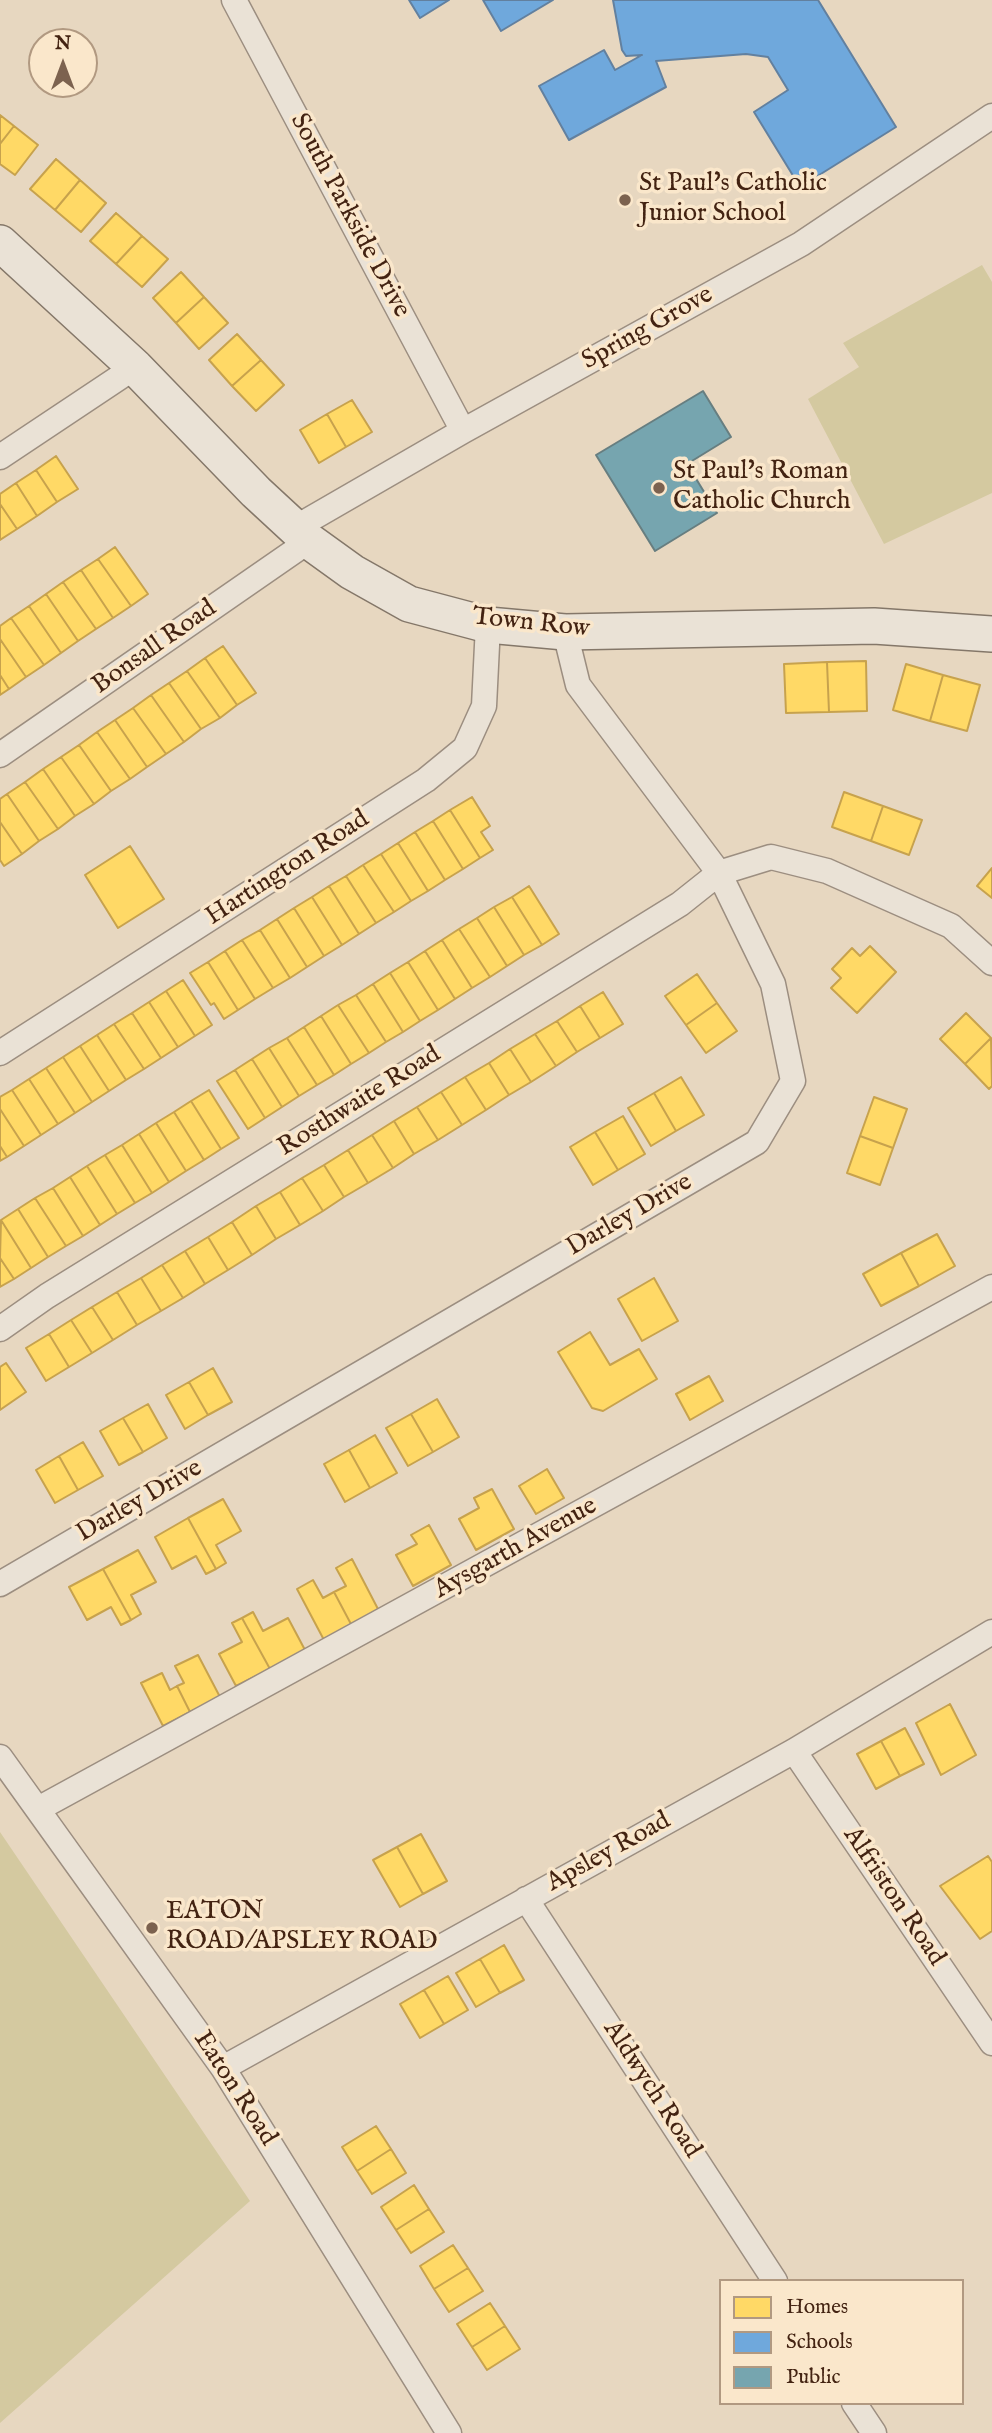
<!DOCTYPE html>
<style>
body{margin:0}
#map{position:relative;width:992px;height:2433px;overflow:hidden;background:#e7d7c0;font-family:"IM FELL English",serif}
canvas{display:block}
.legend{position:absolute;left:719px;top:2279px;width:245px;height:126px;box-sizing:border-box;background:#fae7cb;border:2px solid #b19981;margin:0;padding:9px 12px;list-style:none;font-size:21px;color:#432312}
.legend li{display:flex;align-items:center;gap:14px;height:35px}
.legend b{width:35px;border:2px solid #b19981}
.north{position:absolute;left:28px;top:28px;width:70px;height:70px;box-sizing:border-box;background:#fae7cb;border:2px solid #b19981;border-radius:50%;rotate:0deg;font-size:19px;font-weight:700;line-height:28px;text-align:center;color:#432312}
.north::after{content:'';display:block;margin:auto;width:24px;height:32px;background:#7c624f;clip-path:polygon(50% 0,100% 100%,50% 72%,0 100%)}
</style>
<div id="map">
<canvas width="992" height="2433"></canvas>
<ul class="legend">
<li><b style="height:19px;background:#ffd966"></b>Homes</li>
<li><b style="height:19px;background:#6fa8dc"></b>Schools</li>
<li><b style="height:19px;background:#76a5af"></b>Public</li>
</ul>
<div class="north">N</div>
</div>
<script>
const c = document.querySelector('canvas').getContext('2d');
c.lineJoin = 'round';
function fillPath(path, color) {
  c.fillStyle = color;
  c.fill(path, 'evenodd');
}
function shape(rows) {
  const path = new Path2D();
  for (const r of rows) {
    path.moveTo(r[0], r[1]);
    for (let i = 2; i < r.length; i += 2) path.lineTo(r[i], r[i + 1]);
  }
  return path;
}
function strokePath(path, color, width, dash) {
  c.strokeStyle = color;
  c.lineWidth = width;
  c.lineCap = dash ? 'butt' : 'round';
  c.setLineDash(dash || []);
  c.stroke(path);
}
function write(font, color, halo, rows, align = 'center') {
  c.font = font + ' "IM FELL English",serif';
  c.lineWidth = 7;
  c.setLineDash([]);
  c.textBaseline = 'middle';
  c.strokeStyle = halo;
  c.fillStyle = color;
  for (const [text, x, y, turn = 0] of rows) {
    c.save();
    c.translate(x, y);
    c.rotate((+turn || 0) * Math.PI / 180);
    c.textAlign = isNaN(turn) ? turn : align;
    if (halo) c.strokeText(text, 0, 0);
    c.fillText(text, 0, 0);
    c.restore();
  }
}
const green = shape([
 [982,265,992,282,992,493,884,544,808,399,859,367,843,343],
 [0,1832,250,2201,0,2423]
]);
const homes = shape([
 [0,115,14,126,0,144,0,115],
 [14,126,38,145,15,175,0,164,0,144,14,126],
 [56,159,80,180,55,210,30,189,56,159],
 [80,180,106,203,81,232,55,210,80,180],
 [116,213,142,236,116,264,90,241,116,213],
 [142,236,168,259,142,287,116,264,142,236],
 [181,272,204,297,176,323,153,298,181,272],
 [204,297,228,323,199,349,176,323,204,297],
 [237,334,261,360,232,386,209,360,237,334],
 [261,360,284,385,256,411,232,386,261,360],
 [352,400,372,432,346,447,327,414,352,400],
 [327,414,346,447,319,463,300,430,327,414],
 [56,456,78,489,57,502,36,470,56,456],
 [36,470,57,502,37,516,16,483,36,470],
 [16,483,37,516,17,529,0,504,0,494,16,483],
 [0,504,17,529,0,540,0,504],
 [115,547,148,594,131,606,98,559,115,547],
 [98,559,131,606,113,618,81,570,98,559],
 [81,570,113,618,96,629,63,582,81,570],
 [63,582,96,629,78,641,46,594,63,582],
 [46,594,78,641,61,653,29,606,46,594],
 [29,606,61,653,44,665,11,618,29,606],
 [11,618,44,665,26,677,0,639,0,626,11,618],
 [0,639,26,677,9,689,0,675,0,639],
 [223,646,256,693,237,705,205,658,223,646],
 [205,658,237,705,220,718,187,671,205,658],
 [866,661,867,711,829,712,827,662,866,661],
 [827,662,829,712,786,713,784,664,827,662],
 [906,664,943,675,930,721,893,710,906,664],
 [187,671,220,718,201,729,169,683,187,671],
 [0,675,9,689,0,695,0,675],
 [943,675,980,685,967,731,930,721,943,675],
 [169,683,201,729,184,742,151,695,169,683],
 [151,695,184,742,166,754,133,708,151,695],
 [133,708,166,754,147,767,115,720,133,708],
 [115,720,147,767,130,779,97,732,115,720],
 [97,732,130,779,111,791,79,745,97,732],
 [79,745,111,791,94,804,61,757,79,745],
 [61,757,94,804,75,816,43,769,61,757],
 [43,769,75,816,58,829,25,782,43,769],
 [25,782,58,829,39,841,7,794,25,782],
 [844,792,883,806,871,841,832,827,844,792],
 [7,794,39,841,22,854,0,822,0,799,7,794],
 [472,797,490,826,481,832,493,850,480,858,450,810,472,797],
 [883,806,922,820,909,855,871,841,883,806],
 [450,810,480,858,463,869,433,821,450,810],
 [433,821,463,869,445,880,415,832,433,821],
 [0,822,22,854,4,866,0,860,0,822],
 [415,832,445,880,428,891,398,843,415,832],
 [398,843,428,891,411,901,381,854,398,843],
 [130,846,164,899,118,928,85,875,130,846],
 [381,854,411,901,394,912,363,865,381,854],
 [363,865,394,912,376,923,346,876,363,865],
 [992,868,992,898,977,886,992,868],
 [346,876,376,923,359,934,329,886,346,876],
 [329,886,359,934,342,945,312,897,329,886],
 [529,886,559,934,542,945,512,897,529,886],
 [312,897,342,945,324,956,294,908,312,897],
 [512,897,542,945,524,955,494,907,512,897],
 [494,907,524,955,507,966,477,918,494,907],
 [294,908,324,956,307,967,277,919,294,908],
 [477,918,507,966,490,977,459,929,477,918],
 [277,919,307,967,290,978,260,930,277,919],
 [459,929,490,977,472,988,442,940,459,929],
 [260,930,290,978,273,988,242,940,260,930],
 [242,940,273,988,255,999,225,951,242,940],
 [442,940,472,988,455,999,425,951,442,940],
 [870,946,896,972,857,1013,831,988,841,978,832,969,852,948,860,956,870,946],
 [225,951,255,999,238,1010,208,962,225,951],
 [425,951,455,999,438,1010,408,962,425,951],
 [208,962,238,1010,224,1019,214,1003,211,1005,190,973,208,962],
 [408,962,438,1010,420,1021,390,973,408,962],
 [390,973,420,1021,403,1032,373,984,390,973],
 [697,974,717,1003,686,1025,665,996,697,974],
 [183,980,212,1025,195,1036,166,991,183,980],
 [373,984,403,1032,386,1042,356,995,373,984],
 [166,991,195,1036,178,1047,149,1002,166,991],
 [603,992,623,1024,600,1038,580,1006,603,992],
 [356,995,386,1042,369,1053,338,1005,356,995],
 [149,1002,178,1047,161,1058,132,1013,149,1002],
 [717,1003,737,1031,706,1053,686,1025,717,1003],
 [338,1005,369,1053,351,1064,321,1016,338,1005],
 [580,1006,600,1038,577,1052,557,1021,580,1006],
 [132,1013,161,1058,144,1069,114,1024,132,1013],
 [966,1013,991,1038,965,1064,940,1039,966,1013],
 [321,1016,351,1064,334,1075,304,1027,321,1016],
 [557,1021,577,1052,556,1066,535,1034,557,1021],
 [114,1024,144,1069,126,1080,97,1035,114,1024],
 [304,1027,334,1075,317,1085,287,1038,304,1027],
 [535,1034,556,1066,531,1082,510,1049,535,1034],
 [97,1035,126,1080,109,1091,80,1046,97,1035],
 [287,1038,317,1085,299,1096,269,1048,287,1038],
 [991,1038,992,1086,989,1089,965,1064,991,1038],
 [80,1046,109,1091,92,1102,63,1057,80,1046],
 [269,1048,299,1096,282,1107,252,1059,269,1048],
 [510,1049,531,1082,509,1095,489,1063,510,1049],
 [63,1057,92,1102,75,1113,46,1068,63,1057],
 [252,1059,282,1107,265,1118,235,1070,252,1059],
 [489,1063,509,1095,486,1110,465,1077,489,1063],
 [46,1068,75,1113,58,1124,29,1079,46,1068],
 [235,1070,265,1118,248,1129,217,1081,235,1070],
 [465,1077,486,1110,462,1125,441,1092,465,1077],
 [681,1077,704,1115,676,1131,654,1093,681,1077],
 [29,1079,58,1124,41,1135,12,1090,29,1079],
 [12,1090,41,1135,24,1146,0,1109,0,1097,12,1090],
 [209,1090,239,1138,221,1149,191,1101,209,1090],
 [441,1092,462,1125,438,1140,417,1107,441,1092],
 [654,1093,676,1131,651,1146,628,1108,654,1093],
 [874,1097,907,1109,893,1148,860,1136,874,1097],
 [191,1101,221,1149,204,1160,174,1112,191,1101],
 [417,1107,438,1140,414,1154,394,1121,417,1107],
 [0,1109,24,1146,7,1157,0,1146,0,1109],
 [174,1112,204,1160,186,1171,156,1123,174,1112],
 [623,1116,645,1154,618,1170,595,1132,623,1116],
 [394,1121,414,1154,393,1168,372,1135,394,1121],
 [156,1123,186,1171,169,1182,139,1134,156,1123],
 [595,1132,618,1170,593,1185,570,1147,595,1132],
 [139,1134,169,1182,152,1193,122,1145,139,1134],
 [372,1135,393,1168,368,1183,348,1150,372,1135],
 [860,1136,893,1148,880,1185,847,1173,860,1136],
 [122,1145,152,1193,135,1203,105,1155,122,1145],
 [0,1146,7,1157,0,1161,0,1146],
 [348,1150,368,1183,344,1197,324,1165,348,1150],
 [105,1155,135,1203,117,1214,87,1166,105,1155],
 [324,1165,344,1197,323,1211,302,1178,324,1165],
 [87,1166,117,1214,100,1225,70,1177,87,1166],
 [70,1177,100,1225,83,1236,53,1188,70,1177],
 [302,1178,323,1211,300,1225,280,1192,302,1178],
 [53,1188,83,1236,66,1246,35,1198,53,1188],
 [280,1192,300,1225,276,1239,256,1206,280,1192],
 [35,1198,66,1246,48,1257,18,1209,35,1198],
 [256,1206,276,1239,252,1255,232,1222,256,1206],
 [18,1209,48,1257,31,1268,1,1220,18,1209],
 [1,1220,31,1268,14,1279,0,1258,1,1220],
 [232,1222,252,1255,228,1270,208,1237,232,1222],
 [937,1234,955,1266,919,1286,901,1253,937,1234],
 [208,1237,228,1270,205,1284,185,1251,208,1237],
 [185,1251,205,1284,183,1298,162,1265,185,1251],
 [901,1253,919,1286,881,1306,863,1274,901,1253],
 [0,1258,14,1279,0,1287,0,1258],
 [162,1265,183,1298,161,1311,141,1278,162,1265],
 [141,1278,161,1311,137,1325,117,1292,141,1278],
 [654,1278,678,1321,642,1341,618,1299,654,1278],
 [117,1292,137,1325,113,1340,92,1307,117,1292],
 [92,1307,113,1340,92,1353,71,1320,92,1307],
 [71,1320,92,1353,69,1367,49,1334,71,1320],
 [590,1332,610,1365,639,1349,657,1379,603,1411,592,1408,558,1352,590,1332],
 [49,1334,69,1367,46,1381,26,1348,49,1334],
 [6,1363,26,1392,0,1410,0,1367,6,1363],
 [213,1368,232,1402,208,1415,189,1382,213,1368],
 [709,1376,723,1401,690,1420,676,1394,709,1376],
 [189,1382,208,1415,185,1429,166,1395,189,1382],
 [437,1399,459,1437,433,1452,411,1414,437,1399],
 [148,1404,167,1438,143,1452,123,1418,148,1404],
 [411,1414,433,1452,408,1466,386,1428,411,1414],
 [123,1418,143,1452,119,1465,100,1431,123,1418],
 [375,1435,397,1473,370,1488,349,1450,375,1435],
 [83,1442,103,1476,78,1490,59,1456,83,1442],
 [349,1450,370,1488,345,1502,324,1464,349,1450],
 [59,1456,78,1490,55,1503,36,1470,59,1456],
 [547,1469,564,1498,536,1514,519,1486,547,1469],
 [492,1489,514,1529,476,1550,459,1519,479,1508,474,1498,492,1489],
 [223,1499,241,1531,216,1545,226,1563,216,1569,188,1518,223,1499],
 [188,1518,216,1569,206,1574,196,1556,172,1569,155,1537,188,1518],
 [429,1525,451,1565,413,1586,396,1555,417,1544,411,1535,429,1525],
 [138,1550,156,1582,131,1595,141,1614,131,1620,103,1569,138,1550],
 [352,1559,379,1611,352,1626,334,1592,346,1586,336,1568,352,1559],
 [103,1569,131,1620,121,1625,111,1607,87,1620,69,1587,103,1569],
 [313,1580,323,1598,334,1592,352,1626,324,1640,297,1589,313,1580],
 [253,1612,263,1631,288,1618,305,1650,270,1669,242,1618,253,1612],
 [242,1618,270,1669,236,1686,219,1654,242,1642,232,1623,242,1618],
 [198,1655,220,1697,190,1712,177,1686,184,1683,175,1666,198,1655],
 [162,1673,170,1690,177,1686,190,1712,163,1726,141,1683,162,1673],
 [950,1704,976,1755,941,1775,916,1723,950,1704],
 [905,1728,924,1764,900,1776,881,1741,905,1728],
 [881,1741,900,1776,876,1789,857,1754,881,1741],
 [421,1834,447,1881,423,1894,397,1847,421,1834],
 [397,1847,423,1894,400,1907,373,1860,397,1847],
 [988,1856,992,1862,992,1931,980,1939,940,1886,988,1856],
 [504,1945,524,1980,500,1993,480,1959,504,1945],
 [480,1959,500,1993,476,2007,456,1973,480,1959],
 [448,1976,468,2010,444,2024,424,1990,448,1976],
 [424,1990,444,2024,420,2038,400,2004,424,1990],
 [376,2126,391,2149,357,2171,342,2147,376,2126],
 [391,2149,406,2173,372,2194,357,2171,391,2149],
 [414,2185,429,2209,396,2230,381,2207,414,2185],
 [429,2209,444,2232,411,2253,396,2230,429,2209],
 [453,2245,468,2268,434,2289,420,2266,453,2245],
 [468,2268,483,2291,449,2312,434,2289,468,2268],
 [490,2303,505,2326,472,2347,457,2324,490,2303],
 [505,2326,520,2349,487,2370,472,2347,505,2326]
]);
const schools = shape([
 [409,0,449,0,420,18,409,0],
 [483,0,553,0,501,31,483,0],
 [613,0,818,0,896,127,800,187,754,112,788,90,768,57,746,54,656,61,666,87,569,140,539,86,604,50,615,70,642,55,626,56,622,50,613,0]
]);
const public = shape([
 [703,391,731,437,687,464,717,513,655,551,596,455,703,391]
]);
const street = shape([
 [234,0,463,431],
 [0,457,135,367],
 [295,528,463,431,801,244,992,116],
 [0,755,309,541],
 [0,1053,426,780,465,748,484,706,488,625],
 [0,1329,47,1296,680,904,719,873,771,857,827,871,951,926,992,963],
 [0,1584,757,1142,793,1081,773,984,719,873,578,685,565,632],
 [794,1751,992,2043],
 [0,1757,223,2068,449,2433],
 [38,1809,992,1287],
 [526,1899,775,2281],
 [223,2068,794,1751,992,1632],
 [854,2403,874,2433]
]);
const secondary = shape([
 [0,243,135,367,256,492,309,541,352,572,409,604,488,625,565,632,874,626,992,634]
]);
const markers = [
 [625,200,7,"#7c624f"],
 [659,488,7,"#7c624f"],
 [152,1928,7,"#7c624f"]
];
const poiNames = [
 ["St Paul's Catholic",639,185],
 ["Junior School",639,215],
 ["St Paul's Roman",673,473],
 ["Catholic Church",673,503],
 ["EATON",166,1913],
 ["ROAD/APSLEY ROAD",166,1943]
];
const streetNames = [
 ["South Parkside Drive",349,216,62],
 ["Spring Grove",648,329,-29],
 ["Town Row",531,624,6],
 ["Bonsall Road",155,648,-35],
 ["Hartington Road",288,869,-33],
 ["Rosthwaite Road",360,1102,-32],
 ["Darley Drive",630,1216,-30],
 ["Darley Drive",140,1502,-30],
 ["Aysgarth Avenue",516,1549,-29],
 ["Apsley Road",609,1853,-29],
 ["Alfriston Road",893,1897,56],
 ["Eaton Road",234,2089,57],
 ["Aldwych Road",651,2090,57]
];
fillPath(green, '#d4c9a0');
fillPath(homes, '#ffd966');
strokePath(homes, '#c7a24d', 2);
fillPath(schools, '#6fa8dc');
strokePath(schools, '#62809f', 2);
fillPath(public, '#76a5af');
strokePath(public, '#677e80', 2);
strokePath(street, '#9c8e80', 27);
strokePath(secondary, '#847769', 38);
strokePath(street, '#eae2d6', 24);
strokePath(secondary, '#eae2d6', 35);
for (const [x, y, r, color] of markers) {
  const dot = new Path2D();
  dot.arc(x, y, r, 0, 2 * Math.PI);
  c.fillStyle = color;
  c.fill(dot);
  strokePath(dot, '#fae7cb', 2.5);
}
write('26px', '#432312', '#fae7cb', poiNames, 'left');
write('26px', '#432312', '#fae7cb', streetNames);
</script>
